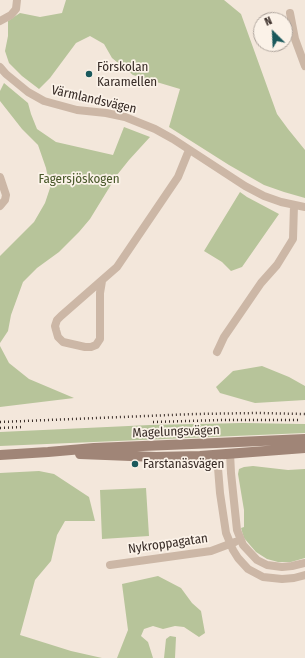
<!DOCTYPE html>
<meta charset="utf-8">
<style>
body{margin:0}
#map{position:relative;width:305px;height:658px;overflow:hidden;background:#f3e7db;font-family:"Fira Sans Condensed",sans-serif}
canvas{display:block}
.north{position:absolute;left:253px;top:12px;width:40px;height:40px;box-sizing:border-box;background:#fbf2e8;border:1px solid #ada39b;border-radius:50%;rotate:336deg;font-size:11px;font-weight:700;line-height:16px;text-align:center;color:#382c27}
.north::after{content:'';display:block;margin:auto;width:14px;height:18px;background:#1a595c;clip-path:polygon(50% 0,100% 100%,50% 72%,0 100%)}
</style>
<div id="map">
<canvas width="305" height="658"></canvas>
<div class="north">N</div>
</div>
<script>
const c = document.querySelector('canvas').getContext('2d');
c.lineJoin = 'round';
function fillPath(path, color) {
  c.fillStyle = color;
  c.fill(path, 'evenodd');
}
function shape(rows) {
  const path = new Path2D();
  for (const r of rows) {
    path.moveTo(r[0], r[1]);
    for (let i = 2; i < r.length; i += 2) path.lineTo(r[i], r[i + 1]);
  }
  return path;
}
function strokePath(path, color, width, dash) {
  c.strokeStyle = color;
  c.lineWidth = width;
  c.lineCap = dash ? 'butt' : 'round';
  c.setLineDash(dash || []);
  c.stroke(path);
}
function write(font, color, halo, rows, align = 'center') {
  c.font = font + ' "Fira Sans Condensed",sans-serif';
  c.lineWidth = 3.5;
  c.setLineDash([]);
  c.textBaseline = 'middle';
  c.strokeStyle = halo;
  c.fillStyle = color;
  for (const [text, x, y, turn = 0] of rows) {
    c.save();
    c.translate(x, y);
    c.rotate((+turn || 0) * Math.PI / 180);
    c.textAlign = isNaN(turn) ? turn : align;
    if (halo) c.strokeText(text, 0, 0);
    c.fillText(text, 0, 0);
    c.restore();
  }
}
const green = shape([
 [66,0,224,0,241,14,277,114,288,129,305,150,305,198,284,192,264,185,229,165,169,127,180,89,133,75,112,58,104,44,90,36,76,43,50,78,39,89,22,76,9,63,5,51,8,36,8,21,20,13,40,17,62,13],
 [4,83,28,103,31,114,37,129,56,142,113,155,124,127,150,137,129,160,117,175,90,219,79,232,59,252,37,268,23,282,11,315,8,331,0,343,0,256,34,222,45,203,50,188,46,168,38,145,22,129,0,101,0,91],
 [240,192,247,197,279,214,242,267,231,271,222,262,204,251],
 [0,346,9,363,29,379,74,398,0,407],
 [262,366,289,377,305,386,305,400,255,403,220,393,216,387,233,371],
 [243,423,305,424,305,433,0,446,0,432,150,425],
 [253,466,288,470,305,469,305,558,291,562,278,562,267,559,256,552,244,538,241,528,244,527,244,510,238,474,239,469,244,467],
 [39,471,54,474,89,497,95,521,65,521,57,535,51,561,35,580,20,635,71,651,102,658,0,658,0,473],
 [146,488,149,536,102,539,100,490],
 [158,576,181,588,192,603,201,611,205,633,199,637,184,627,175,626,163,629,153,626,144,629,141,636,148,642,153,658,117,658,128,630,122,584],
 [170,636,176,637,175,658,164,658,166,639]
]);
const street = shape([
 [290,13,295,39,305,66],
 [0,21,11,15,16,9,17,0],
 [0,67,6,74,28,92,44,101,77,110,106,113,125,117,155,129,173,139,245,186,264,196,281,202,305,207],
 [0,177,6,195,5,200,0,206],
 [102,281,100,293,100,339,96,345,91,347,85,347,63,342,58,337,56,330,55,326,57,320,61,316,117,267,178,177,189,150],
 [217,352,224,337,261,283,277,265,293,239,294,205],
 [230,453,231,473,237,530,243,545,257,560,267,565,282,567,292,566,305,563],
 [217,455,220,493,226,533,233,550,238,558,248,569,263,577,282,579,294,578,305,575],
 [110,565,211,551,235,542]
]);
const secondary = shape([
 [80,454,156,457,200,456,305,448],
 [0,455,48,452,94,448,216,443,305,439]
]);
const rail = shape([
 [0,422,195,414,258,413,305,414],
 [153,422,222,420,299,420],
 [0,428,23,427]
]);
const markers = [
 [89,74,4,"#1a595c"],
 [135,464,4,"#1a595c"]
];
const poiNames = [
 ["Förskolan",97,67],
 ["Karamellen",97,82],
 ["Farstanäsvägen",143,464]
];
const streetNames = [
 ["Värmlandsvägen",94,100,13],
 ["Magelungsvägen",176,432,-2],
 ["Nykroppagatan",168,544,-8]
];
const parkNames = [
 ["Fagersjöskogen",79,179]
];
fillPath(green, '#b7c49a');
strokePath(street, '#ccb7a6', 8);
strokePath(secondary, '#a08577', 10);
strokePath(rail, '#382c27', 2.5, [1, 3]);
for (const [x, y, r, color] of markers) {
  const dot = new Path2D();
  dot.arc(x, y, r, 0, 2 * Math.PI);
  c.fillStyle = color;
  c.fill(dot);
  strokePath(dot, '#fbf2e8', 1.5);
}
write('13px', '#382c27', '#fbf2e8', poiNames, 'left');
write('13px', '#382c27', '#fbf2e8', streetNames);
write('13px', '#48582a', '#fbf2e8', parkNames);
</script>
